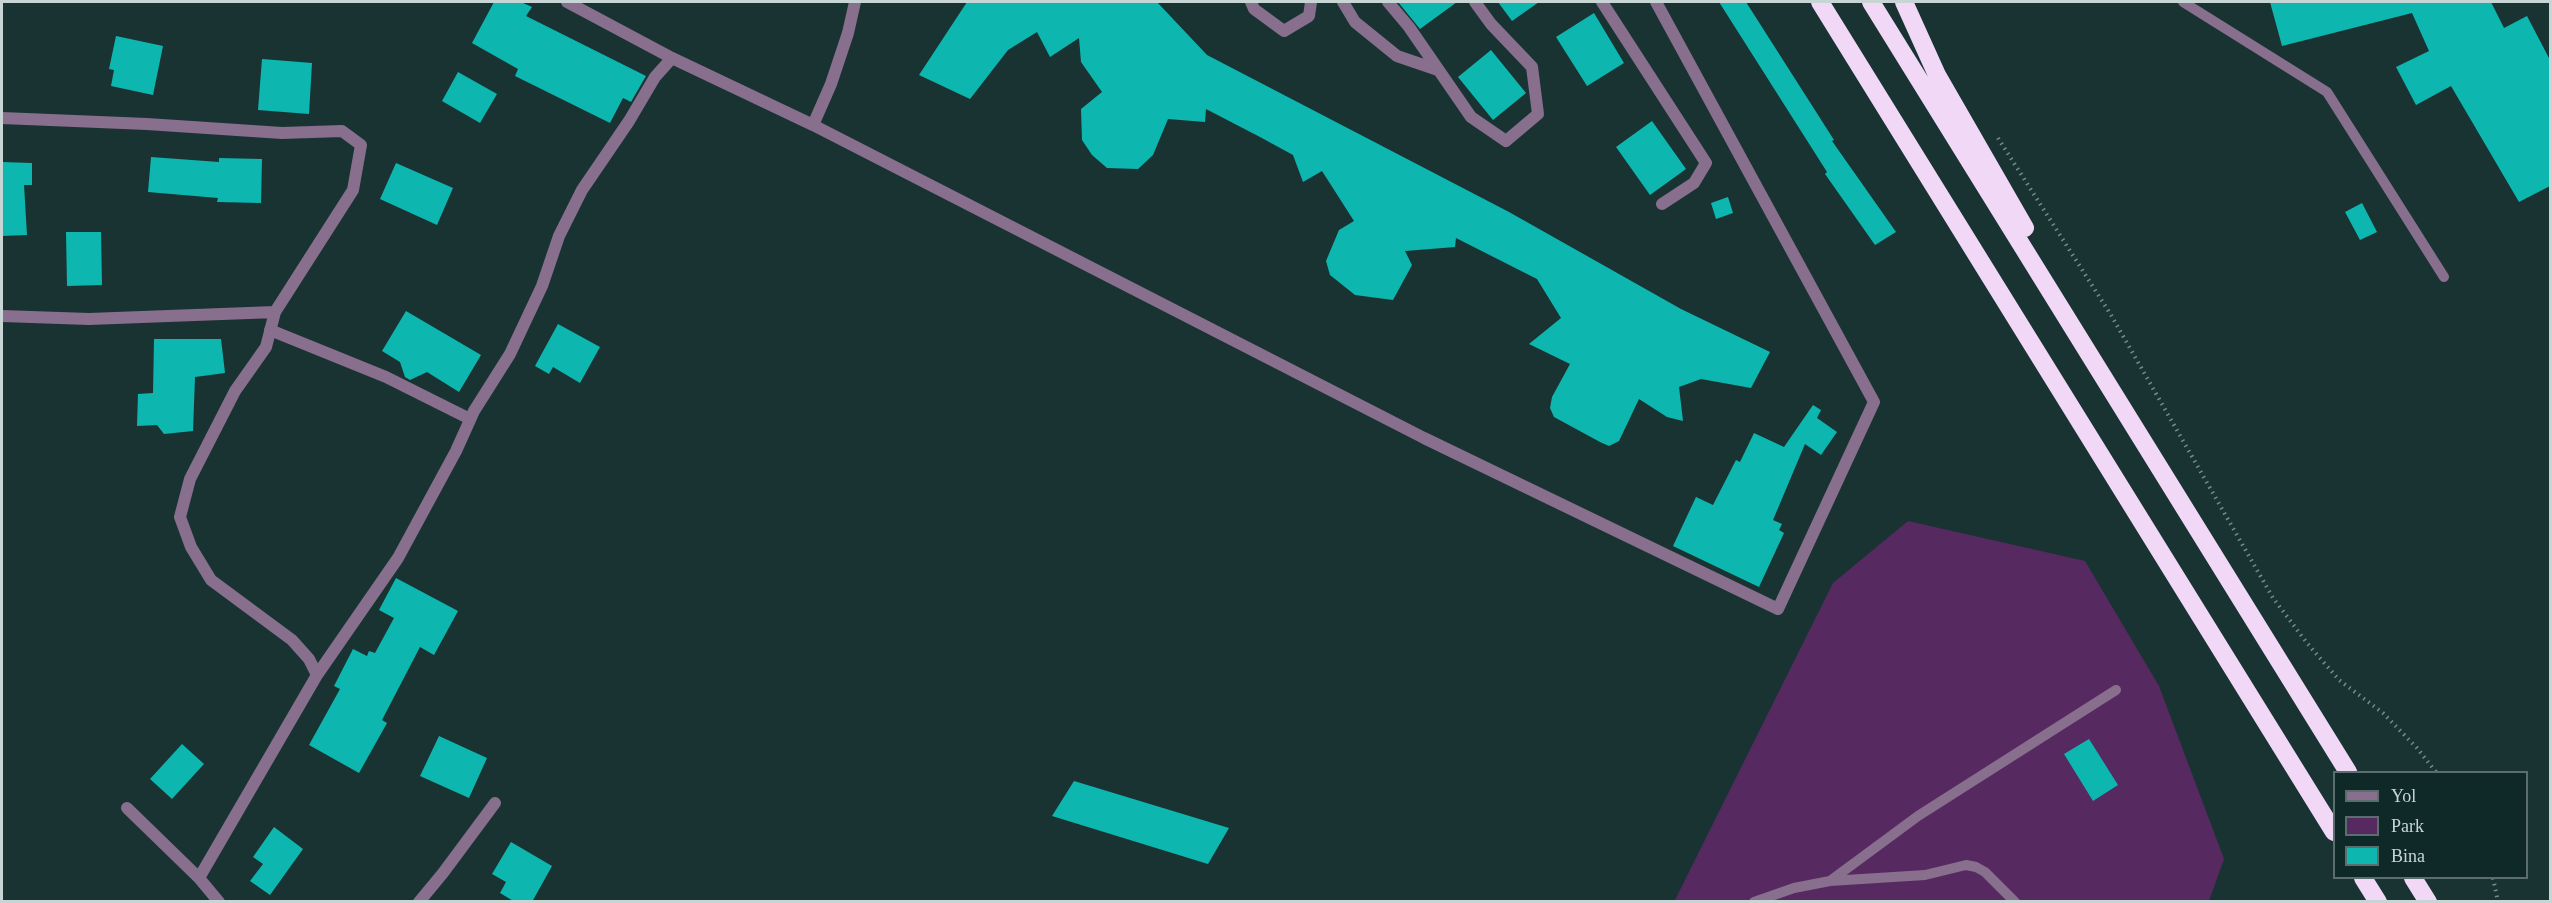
<!DOCTYPE html>
<style>
body{margin:0}
#map{position:relative;width:2552px;height:903px;overflow:hidden;background:#193332;font-family:"Times New Roman",serif}
canvas{display:block}
.frame{position:absolute;inset:0;border:3px solid #c7d6d5;pointer-events:none}
.legend{position:absolute;left:2333px;top:771px;width:195px;height:108px;box-sizing:border-box;background:#0f2928;border:2px solid #596e6d;margin:0;padding:8px 10px;list-style:none;font-size:18px;color:#c7d6d5}
.legend li{display:flex;align-items:center;gap:12px;height:30px}
.legend b{width:30px;border:2px solid #596e6d}
</style>
<div id="map">
<canvas width="2552" height="903"></canvas>
<div class="frame"></div>
<ul class="legend">
<li><b style="height:8px;background:#886f8d"></b>Yol</li>
<li><b style="height:16px;background:#562960"></b>Park</li>
<li><b style="height:16px;background:#0db7b0"></b>Bina</li>
</ul>
</div>
<script>
const c = document.querySelector('canvas').getContext('2d');
c.lineJoin = 'round';
function fillPath(path, color) {
  c.fillStyle = color;
  c.fill(path, 'evenodd');
}
function shape(rows) {
  const path = new Path2D();
  for (const r of rows) {
    path.moveTo(r[0], r[1]);
    for (let i = 2; i < r.length; i += 2) path.lineTo(r[i], r[i + 1]);
  }
  return path;
}
function strokePath(path, color, width, dash) {
  c.strokeStyle = color;
  c.lineWidth = width;
  c.lineCap = dash ? 'butt' : 'round';
  c.setLineDash(dash || []);
  c.stroke(path);
}
const green = shape([
 [1908,521,2085,561,2159,686,2224,859,2209,901,1674,902,1833,583]
]);
const building = shape([
 [494,2,521,2,532,7,526,16,646,76,631,102,623,98,610,123,515,76,518,69,472,43],
 [967,2,1157,2,1207,55,1509,212,1681,309,1770,352,1751,388,1701,379,1679,387,1683,421,1667,417,1639,399,1619,441,1609,446,1600,442,1554,417,1550,408,1552,397,1570,364,1529,344,1561,318,1537,279,1456,238,1455,247,1405,251,1412,265,1393,300,1355,295,1330,275,1326,261,1339,230,1354,221,1322,171,1303,182,1293,155,1260,137,1206,109,1205,122,1168,119,1153,155,1138,169,1107,168,1092,155,1082,140,1081,109,1102,92,1081,62,1079,38,1050,57,1037,32,1008,50,970,99,919,75],
 [1398,2,1457,2,1420,29],
 [1498,2,1539,2,1512,21],
 [1719,2,1746,2,1834,140,1832,141,1896,232,1875,245,1825,174,1827,172],
 [2270,2,2491,2,2504,28,2527,16,2550,60,2550,186,2519,202,2451,86,2416,105,2396,67,2429,51,2412,13,2282,46],
 [1594,13,1624,63,1587,86,1556,37],
 [116,36,163,46,153,95,111,86,114,70,109,69],
 [1491,50,1526,93,1493,120,1458,77],
 [262,59,312,63,309,114,258,110],
 [458,72,497,94,480,123,442,101],
 [1652,121,1686,169,1650,195,1616,147],
 [151,157,219,162,219,158,262,159,261,203,217,202,218,198,148,192],
 [2,162,32,163,32,185,24,185,27,235,2,236],
 [396,163,453,188,437,225,380,199],
 [1728,197,1733,213,1716,219,1711,203],
 [2362,203,2377,232,2360,240,2345,212],
 [66,232,101,232,102,285,67,286],
 [406,311,481,355,459,392,427,372,410,380,405,377,400,362,382,351],
 [558,324,600,347,580,383,553,367,549,374,535,366],
 [154,339,221,339,225,373,195,377,193,431,164,434,157,425,137,426,138,394,153,393],
 [1813,405,1821,410,1817,418,1837,432,1821,455,1805,444,1773,520,1782,524,1779,530,1784,533,1759,587,1673,546,1696,497,1713,505,1736,460,1740,462,1754,433,1784,447],
 [396,578,458,611,434,655,420,647,382,720,387,723,359,773,309,745,340,689,334,686,353,649,367,656,369,651,375,653,394,618,379,610],
 [439,736,487,758,469,798,420,776],
 [2089,739,2118,785,2093,801,2064,754],
 [182,744,204,764,172,799,150,779],
 [1074,781,1229,828,1208,864,1052,816],
 [274,827,303,849,270,895,250,881,263,864,253,857],
 [511,842,552,866,532,902,515,902,500,893,506,882,492,874]
]);
const path = shape([
 [1998,138,2111,315,2273,598,2307,643,2339,680,2383,713,2417,748,2436,772],
 [2493,878,2498,902]
]);
const lane = shape([
 [2183,2,2327,92,2444,277],
 [1830,881,1918,816,2116,690],
 [1754,902,1794,888,1830,881,1925,875,1966,865,1976,867,1985,872,2015,902]
]);
const street = shape([
 [567,2,672,58,813,125,1424,438,1778,609,1874,402,1656,2],
 [1251,2,1254,9,1284,31,1309,16,1311,2],
 [1343,2,1355,22,1397,56,1438,70],
 [1388,2,1409,27,1471,117,1506,141,1538,114,1532,67,1491,24,1475,2],
 [1602,2,1706,163,1694,183,1662,204],
 [2,118,147,124,282,133,342,131,361,145,353,190,275,312,266,347,235,391,190,479,180,517,191,547,211,580,292,640,309,659,317,675,199,878],
 [813,125,831,84,848,33,855,2],
 [2,316,89,319,275,312],
 [270,330,386,377,470,419],
 [317,675,398,558,456,451,474,411,510,354,542,286,559,236,582,190,629,121,655,77,672,58],
 [127,808,199,878,219,902],
 [419,902,443,873,495,803]
]);
const highway = shape([
 [1820,2,2334,832],
 [1871,2,2348,772],
 [1904,2,1937,75,2025,228],
 [2363,878,2378,902],
 [2413,878,2428,902]
]);
fillPath(green, '#562960');
fillPath(building, '#0db7b0');
strokePath(path, '#778b8a', 4, [1.5, 4.5]);
strokePath(lane, '#886f8d', 10);
strokePath(street, '#886f8d', 12);
strokePath(highway, '#f1d8f6', 18);
</script>
